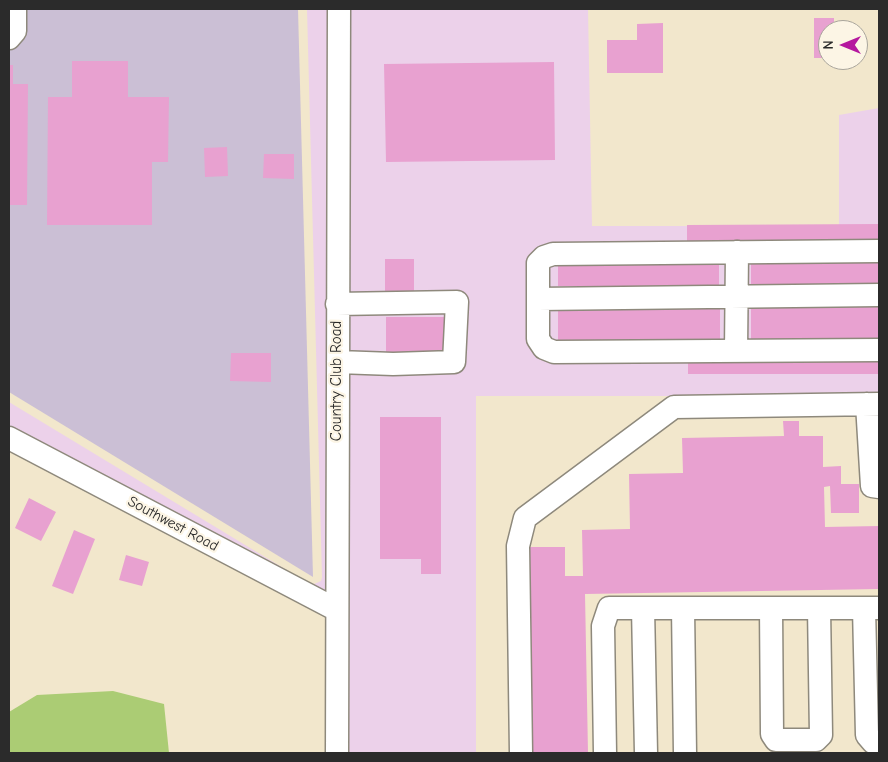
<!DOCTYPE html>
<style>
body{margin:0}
#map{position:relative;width:888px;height:762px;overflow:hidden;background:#f2e7cc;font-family:"Comic Neue",sans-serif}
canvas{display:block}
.frame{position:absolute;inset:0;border:10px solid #2b2b2b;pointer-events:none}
.north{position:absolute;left:818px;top:20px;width:50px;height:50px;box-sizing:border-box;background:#fcf5e5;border:1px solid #a8a49b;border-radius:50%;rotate:270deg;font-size:14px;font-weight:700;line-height:20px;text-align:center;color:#2b2b2b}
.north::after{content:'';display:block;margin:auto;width:18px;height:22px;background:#b5179e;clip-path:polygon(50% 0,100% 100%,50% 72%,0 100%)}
</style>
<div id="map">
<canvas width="888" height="762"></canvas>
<div class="frame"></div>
<div class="north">N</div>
</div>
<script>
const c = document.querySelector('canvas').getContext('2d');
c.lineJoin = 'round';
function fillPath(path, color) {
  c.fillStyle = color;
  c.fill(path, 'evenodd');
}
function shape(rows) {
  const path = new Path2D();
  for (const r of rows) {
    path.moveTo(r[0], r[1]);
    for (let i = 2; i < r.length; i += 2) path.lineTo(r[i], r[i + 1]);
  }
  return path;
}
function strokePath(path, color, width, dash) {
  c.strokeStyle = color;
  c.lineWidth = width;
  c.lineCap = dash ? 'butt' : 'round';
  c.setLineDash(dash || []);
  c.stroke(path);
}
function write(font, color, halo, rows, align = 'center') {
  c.font = font + ' "Comic Neue",sans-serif';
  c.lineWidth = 4.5;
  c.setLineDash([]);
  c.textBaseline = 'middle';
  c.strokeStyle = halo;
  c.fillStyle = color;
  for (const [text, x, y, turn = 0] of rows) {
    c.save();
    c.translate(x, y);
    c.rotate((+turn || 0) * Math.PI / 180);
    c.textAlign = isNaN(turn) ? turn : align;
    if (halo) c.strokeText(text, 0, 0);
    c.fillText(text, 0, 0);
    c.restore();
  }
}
const built = shape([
 [307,9,329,9,326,594,9,427,9,402,308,583,314,584,321,581,322,577],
 [349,9,588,9,592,226,839,226,839,115,879,108,879,396,476,396,476,753,347,753,347,612,350,607,347,604]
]);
const industrial = shape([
 [9,9,298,9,313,577,9,392]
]);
const green = shape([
 [113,691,164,704,169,753,9,753,9,712,37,695]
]);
const building = shape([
 [814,18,834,18,834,30,828,30,828,58,814,58],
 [663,23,663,73,607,73,607,40,637,40,637,24],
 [72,61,128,61,128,97,169,97,168,162,152,162,152,225,47,225,48,97,72,97],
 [554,62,555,160,386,162,384,64],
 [9,65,13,65,13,84,28,84,27,205,9,205],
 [227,147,228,176,205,177,204,148],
 [264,154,294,154,294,179,263,178],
 [879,224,879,241,687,242,687,225],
 [385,259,414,259,414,297,385,297],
 [751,259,879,259,879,285,751,285],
 [558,261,719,261,719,286,558,286],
 [751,306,879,306,879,339,751,339],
 [558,308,720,308,720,341,558,341],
 [386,317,446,317,446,354,386,354],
 [231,353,271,353,271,382,230,381],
 [688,357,879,357,879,374,688,374],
 [380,417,441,417,441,574,421,574,421,559,380,559],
 [783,421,799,421,799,436,823,436,823,467,841,466,841,484,859,484,859,513,831,513,830,486,824,487,825,527,879,526,879,589,585,594,588,753,529,753,526,547,565,547,565,576,583,576,582,530,630,529,629,474,683,473,682,438,784,436],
 [29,498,56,512,41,541,15,528],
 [74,530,95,539,73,594,52,586],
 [126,555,149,562,142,586,119,580]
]);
const minor = shape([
 [9,38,15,31,15,9],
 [879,251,553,254,544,257,538,263,538,339,544,348,554,352,879,350],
 [538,299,879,295],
 [337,304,457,302,454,362,393,364,338,362],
 [736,351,737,252],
 [867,404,872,486,879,487],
 [9,438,337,610],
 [643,608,646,753],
 [683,608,685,753],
 [771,608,772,734,776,740,816,740,821,735,819,608],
 [864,608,867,735,873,742,879,742],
 [337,753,339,9],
 [521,753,518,546,525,518,674,407,879,404],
 [605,753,603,626,609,608,879,608]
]);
const streetNames = [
 ["Country Club Road",337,381,-90],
 ["Southwest Road",173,524,28]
];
fillPath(built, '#ecd1ea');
fillPath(industrial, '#cbbfd5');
fillPath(green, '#abcc74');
fillPath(building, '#e8a1d0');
strokePath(minor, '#8e897c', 25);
strokePath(minor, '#fff', 22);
write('15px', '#2b2b2b', '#fcf5e5', streetNames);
</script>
